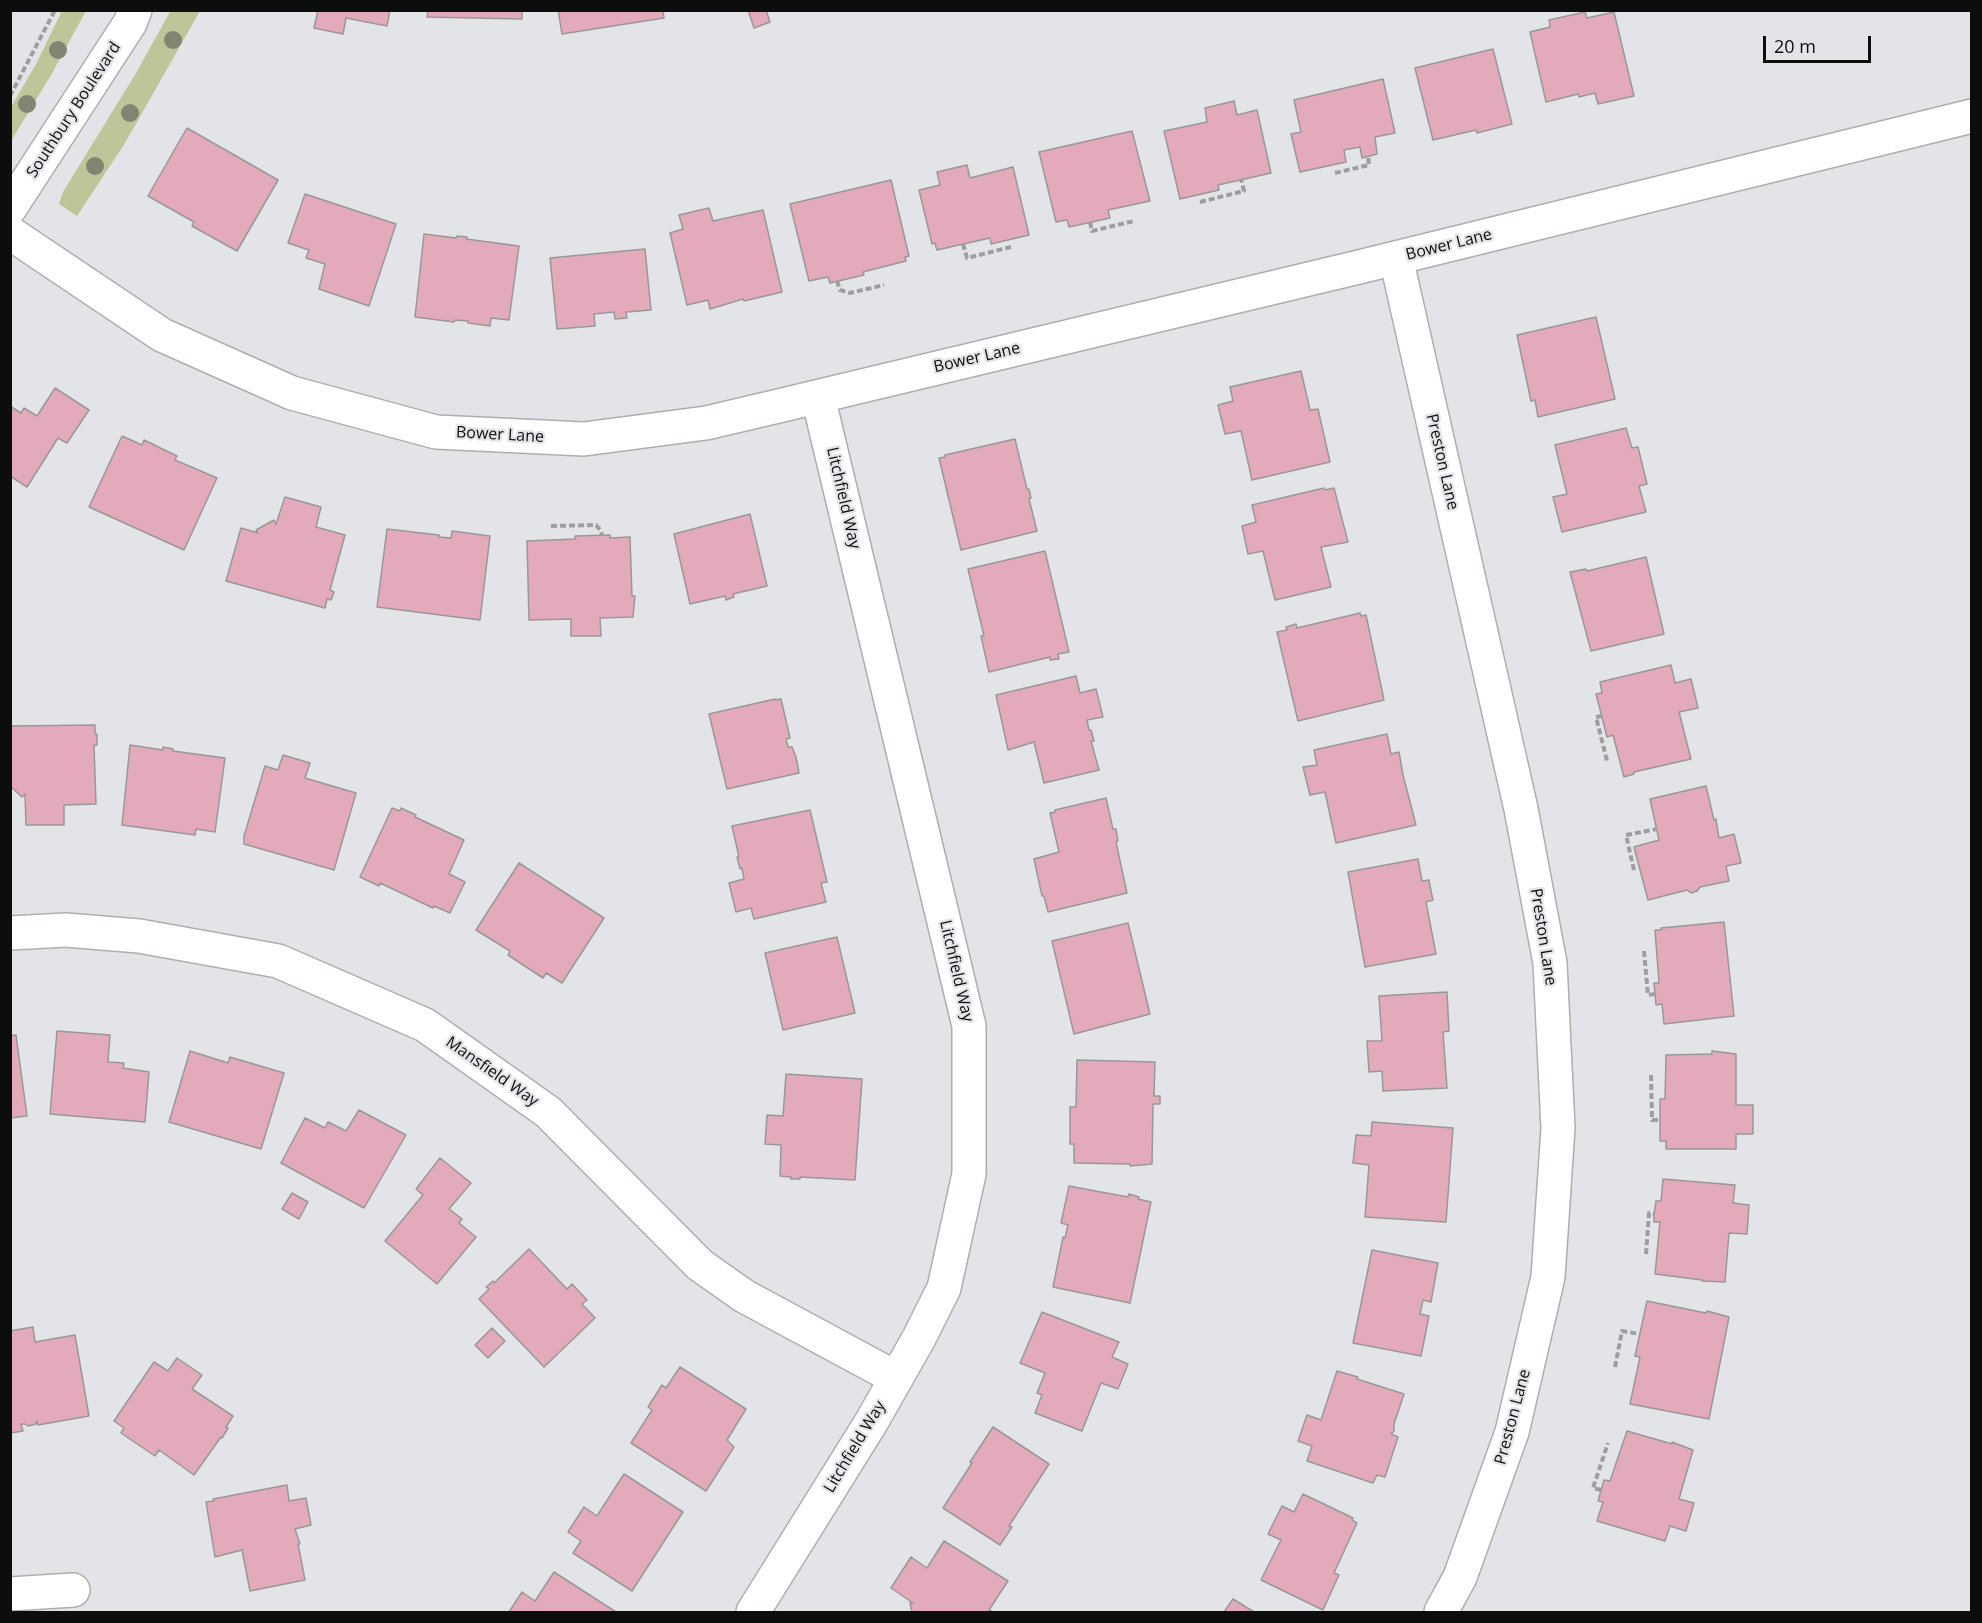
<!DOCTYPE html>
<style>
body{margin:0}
#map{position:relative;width:1982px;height:1623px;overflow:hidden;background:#e3e4e7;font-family:"Open Sans",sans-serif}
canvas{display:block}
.frame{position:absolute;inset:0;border:12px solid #0c0d0d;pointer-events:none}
.scale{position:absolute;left:1763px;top:36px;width:108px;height:27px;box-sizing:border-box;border:3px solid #0c0d0d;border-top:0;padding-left:8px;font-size:18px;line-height:21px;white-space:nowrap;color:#0c0d0d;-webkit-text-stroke:4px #e3e4e7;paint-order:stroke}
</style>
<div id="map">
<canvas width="1982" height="1623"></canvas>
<div class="frame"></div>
<div class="scale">20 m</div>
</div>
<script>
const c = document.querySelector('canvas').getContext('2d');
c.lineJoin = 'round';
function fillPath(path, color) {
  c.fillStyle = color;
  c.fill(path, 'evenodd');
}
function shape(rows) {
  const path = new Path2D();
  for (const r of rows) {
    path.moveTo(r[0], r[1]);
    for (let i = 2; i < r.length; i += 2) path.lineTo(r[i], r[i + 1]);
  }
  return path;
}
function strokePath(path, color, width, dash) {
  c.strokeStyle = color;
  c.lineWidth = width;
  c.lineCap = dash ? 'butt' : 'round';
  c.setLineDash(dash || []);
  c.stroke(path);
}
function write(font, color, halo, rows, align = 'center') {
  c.font = font + ' "Open Sans",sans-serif';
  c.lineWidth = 4.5;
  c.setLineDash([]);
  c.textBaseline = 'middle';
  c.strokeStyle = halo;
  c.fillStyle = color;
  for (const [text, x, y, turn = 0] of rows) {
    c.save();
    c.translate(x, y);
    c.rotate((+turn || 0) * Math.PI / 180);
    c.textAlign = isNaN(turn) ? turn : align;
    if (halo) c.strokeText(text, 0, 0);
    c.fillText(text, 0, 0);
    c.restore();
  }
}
const green = shape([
 [171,10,200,11,125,143,77,216,59,204,63,192,136,73],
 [62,11,86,11,51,75,11,141,11,107,36,64]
]);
const building = shape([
 [318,10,390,10,387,26,346,18,343,34,314,28,318,10],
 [428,10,522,10,522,19,427,17,428,10],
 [558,10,663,10,664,18,562,34,558,10],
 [748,10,766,10,770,22,754,28,748,10],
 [1585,12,1587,18,1614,12,1634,96,1598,104,1595,93,1579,97,1578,94,1546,102,1530,32,1550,27,1549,20,1585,12],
 [1493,49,1512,124,1477,133,1476,130,1433,140,1415,68,1493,49],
 [1383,79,1395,133,1375,137,1377,154,1362,158,1360,147,1344,150,1346,162,1300,172,1291,134,1301,132,1294,100,1383,79],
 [1234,101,1237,115,1257,110,1271,173,1218,185,1219,190,1180,199,1164,131,1207,122,1205,108,1234,101],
 [187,128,278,180,237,251,192,226,194,222,148,196,187,128],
 [1132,131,1150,201,1108,210,1110,218,1069,227,1067,220,1056,222,1039,152,1132,131],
 [967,165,970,178,1013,167,1029,235,991,244,990,238,937,250,935,243,932,244,919,190,940,185,937,172,967,165],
 [891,180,909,256,905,257,906,261,863,272,864,275,830,283,828,277,809,281,790,204,891,180],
 [305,194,396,224,369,306,319,289,325,264,306,258,309,250,288,243,305,194],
 [709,208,713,221,763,210,782,292,744,301,743,299,710,309,708,300,687,305,670,233,683,229,679,215,709,208],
 [424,234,456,238,457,236,467,237,466,239,519,246,509,320,491,318,490,326,468,323,468,321,455,320,454,322,415,317,424,234],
 [645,249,651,310,626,312,627,318,615,319,614,312,594,314,595,326,557,329,550,258,645,249],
 [1596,317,1615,399,1538,417,1535,400,1531,401,1517,335,1596,317],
 [1301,371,1310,410,1318,409,1330,462,1252,480,1241,431,1225,434,1218,405,1233,401,1230,387,1301,371],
 [55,388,89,410,67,443,58,438,27,487,10,476,10,406,21,413,24,408,37,416,55,388],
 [1626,428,1632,448,1638,447,1647,484,1639,486,1646,512,1562,532,1553,497,1567,494,1555,445,1626,428],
 [122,436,142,445,144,440,177,456,175,460,217,478,184,550,89,507,122,436],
 [1015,439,1027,489,1029,489,1031,498,1029,499,1037,531,961,550,939,458,945,457,945,455,1015,439],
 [1324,488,1325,490,1334,488,1348,542,1321,547,1331,587,1275,600,1263,551,1248,554,1242,526,1256,522,1252,505,1324,488],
 [285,497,321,507,316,527,345,535,330,590,334,592,331,600,327,599,325,608,226,581,241,528,258,533,256,530,274,520,276,524,285,497],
 [750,514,767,586,733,594,734,597,726,600,725,596,690,604,674,534,750,514],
 [387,529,439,535,439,537,451,538,452,531,490,536,480,620,377,607,387,529],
 [610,535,610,538,630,537,632,596,635,596,633,617,600,618,601,636,571,636,571,619,529,620,527,541,575,539,575,536,610,535],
 [1045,551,1069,652,1058,654,1059,659,1050,660,1050,657,989,672,981,636,984,636,968,569,1045,551],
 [1646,557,1664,634,1591,651,1570,572,1586,569,1587,571,1646,557],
 [1360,613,1361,616,1366,615,1384,700,1298,721,1277,632,1287,630,1286,627,1296,624,1297,628,1360,613],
 [1671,665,1675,683,1691,679,1698,708,1679,712,1691,759,1634,772,1634,774,1624,777,1613,735,1607,737,1596,694,1602,693,1600,682,1671,665],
 [1076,676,1080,693,1096,689,1103,717,1087,720,1089,730,1091,730,1094,741,1091,741,1099,770,1044,783,1034,742,1008,750,996,695,1076,676],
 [775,699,775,700,781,699,790,738,786,739,788,747,792,747,796,757,799,773,727,789,709,714,775,699],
 [95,725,95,734,97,734,97,745,94,745,96,804,64,805,64,825,26,825,25,794,22,797,10,786,10,726,95,725],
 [1387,734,1391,754,1399,752,1403,775,1416,825,1336,843,1325,792,1310,795,1303,767,1317,765,1314,750,1387,734],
 [130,745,163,750,163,747,173,749,173,751,225,758,215,832,196,829,195,835,122,825,130,745],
 [283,755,310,763,305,778,356,793,334,870,244,844,244,836,265,766,278,770,283,755],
 [1706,786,1714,820,1716,819,1719,838,1734,834,1741,863,1726,866,1729,881,1700,887,1697,891,1691,893,1687,890,1648,900,1634,847,1659,840,1650,799,1706,786],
 [1106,798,1113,829,1116,829,1118,841,1116,842,1127,893,1048,912,1044,896,1042,896,1034,859,1059,852,1050,813,1055,812,1055,810,1106,798],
 [392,808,400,811,401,808,416,815,415,817,464,840,449,874,465,882,450,913,434,906,433,908,380,883,379,886,360,877,392,808],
 [810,810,827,882,821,883,826,902,754,919,751,908,736,912,729,883,744,879,742,868,740,869,737,857,739,857,732,826,810,810],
 [1418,859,1422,881,1429,880,1431,891,1433,900,1426,902,1436,954,1365,967,1348,872,1418,859],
 [519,863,604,918,562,983,546,973,543,978,508,955,510,951,476,930,519,863],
 [1724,922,1734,1016,1664,1024,1662,1004,1656,1005,1654,983,1659,983,1655,930,1661,930,1661,928,1724,922],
 [1128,923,1150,1014,1074,1034,1052,941,1128,923],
 [837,937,855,1013,783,1030,765,953,837,937],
 [1447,992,1449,1031,1443,1032,1447,1088,1383,1091,1382,1071,1369,1072,1367,1041,1382,1041,1379,996,1447,992],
 [57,1031,110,1035,108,1062,124,1063,123,1068,149,1072,145,1122,50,1114,57,1031],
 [16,1035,27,1116,10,1118,10,1036,16,1035],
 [190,1051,228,1063,230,1057,284,1073,261,1149,169,1122,190,1051],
 [1712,1051,1736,1054,1736,1105,1753,1105,1753,1134,1736,1134,1736,1149,1666,1149,1666,1141,1660,1141,1660,1099,1665,1099,1666,1055,1712,1054,1712,1051],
 [1077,1060,1155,1062,1154,1096,1160,1096,1160,1104,1153,1104,1152,1164,1130,1166,1130,1164,1074,1163,1074,1144,1070,1144,1070,1107,1076,1107,1077,1060],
 [786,1074,862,1079,855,1180,800,1177,800,1179,791,1179,791,1177,780,1176,781,1145,765,1144,767,1115,783,1116,786,1074],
 [359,1110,406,1135,364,1208,281,1163,305,1118,325,1128,328,1122,346,1131,359,1110],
 [1372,1122,1453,1128,1446,1222,1365,1217,1369,1165,1353,1163,1356,1135,1371,1136,1372,1122],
 [440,1158,471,1183,449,1209,462,1219,459,1223,476,1237,437,1284,385,1241,423,1195,416,1189,440,1158],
 [1663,1179,1735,1185,1733,1203,1749,1205,1747,1234,1729,1233,1725,1282,1702,1281,1702,1280,1655,1274,1660,1222,1654,1222,1654,1214,1656,1201,1661,1201,1663,1179],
 [1069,1186,1128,1197,1129,1194,1139,1197,1138,1199,1151,1202,1130,1303,1053,1287,1063,1237,1065,1238,1068,1225,1061,1223,1069,1186],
 [292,1193,308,1202,299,1219,282,1209,292,1193],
 [529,1249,567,1289,572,1284,587,1300,582,1304,595,1318,544,1367,479,1299,489,1289,486,1287,493,1281,494,1283,529,1249],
 [1372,1250,1438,1263,1431,1302,1423,1300,1420,1314,1429,1316,1421,1356,1353,1343,1372,1250],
 [1647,1301,1706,1313,1707,1311,1729,1317,1709,1419,1630,1404,1640,1357,1635,1356,1647,1301],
 [1042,1312,1119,1342,1112,1357,1128,1364,1118,1389,1101,1383,1082,1431,1035,1413,1042,1395,1037,1393,1045,1373,1020,1363,1042,1312],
 [33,1327,35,1342,75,1335,89,1416,38,1425,37,1421,36,1424,28,1426,25,1424,21,1424,23,1431,10,1433,10,1331,33,1327],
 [492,1328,505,1341,488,1358,475,1345,492,1328],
 [177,1358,202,1375,192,1389,233,1416,226,1427,228,1428,222,1438,221,1437,194,1475,159,1450,155,1456,121,1433,124,1428,114,1421,154,1362,168,1371,177,1358],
 [680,1367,746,1409,727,1440,734,1447,706,1491,631,1443,652,1410,648,1407,662,1385,666,1388,680,1367],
 [1337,1371,1358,1377,1357,1379,1404,1394,1394,1424,1394,1431,1391,1434,1398,1437,1385,1477,1377,1475,1373,1483,1307,1461,1312,1446,1298,1441,1307,1415,1321,1420,1337,1371],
 [993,1427,1049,1464,1009,1526,1012,1527,1000,1545,943,1508,972,1463,970,1462,993,1427],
 [1627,1431,1672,1444,1672,1442,1693,1450,1679,1499,1694,1503,1686,1531,1670,1526,1665,1541,1597,1521,1603,1502,1598,1501,1604,1480,1610,1481,1627,1431],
 [624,1474,683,1512,632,1591,573,1553,581,1541,568,1532,584,1507,597,1516,624,1474],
 [287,1485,289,1501,306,1498,311,1525,295,1529,300,1544,298,1544,305,1580,250,1591,242,1550,215,1557,206,1502,214,1501,213,1499,287,1485],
 [1303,1494,1353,1518,1352,1520,1357,1523,1334,1573,1339,1575,1323,1610,1261,1580,1281,1540,1268,1534,1282,1506,1294,1512,1303,1494],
 [944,1541,1008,1581,989,1610,993,1612,912,1612,910,1603,913,1603,891,1588,911,1557,927,1568,944,1541],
 [554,1572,616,1612,509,1612,522,1592,535,1601,554,1572],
 [1233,1599,1254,1612,1224,1612,1233,1599]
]);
const path = shape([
 [10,96,55,10],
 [1335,173,1369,165,1368,156],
 [1200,202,1244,191,1241,179],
 [1090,222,1092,231,1134,221],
 [963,244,967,258,1011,247],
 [837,281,840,290,850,293,884,285],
 [551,526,596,525,601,531,602,535],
 [1602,716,1596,717,1607,761],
 [1634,870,1626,835,1657,829],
 [1644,951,1648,995,1655,994],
 [1651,1075,1652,1120,1659,1120],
 [1646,1254,1649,1213,1654,1214],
 [1615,1367,1622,1331,1640,1334],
 [1601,1490,1593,1488,1608,1443]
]);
const minor = shape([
 [10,208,130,23,135,10],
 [10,233,162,335,292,393,436,432,584,439,706,423,770,408,1359,267,1972,116],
 [1396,258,1521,809,1550,963,1558,1128,1548,1277,1512,1432,1460,1577,1441,1612],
 [10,933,66,930,139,936,278,961,425,1025,548,1112,700,1265,744,1296,896,1378],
 [10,1594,73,1590],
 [753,1612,872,1421,919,1338,944,1288,969,1174,969,1026,818,397]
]);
const trees = [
 [173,40],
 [58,50],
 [27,104],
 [130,113],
 [95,166]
];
const streetNames = [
 ["Southbury Boulevard",74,110,-57],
 ["Bower Lane",1449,245,-14],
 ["Bower Lane",977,358,-13],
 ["Bower Lane",500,435,3],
 ["Preston Lane",1442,462,77],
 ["Litchfield Way",843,498,77],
 ["Preston Lane",1543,937,81],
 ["Litchfield Way",956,971,77],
 ["Mansfield Way",492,1072,35],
 ["Preston Lane",1513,1417,-75],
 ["Litchfield Way",855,1447,-59]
];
fillPath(green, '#bec599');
fillPath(building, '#e2aabb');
strokePath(building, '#9a9798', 1.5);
strokePath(minor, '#adaeb0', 36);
strokePath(path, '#9d9ea0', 4, [6, 3]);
strokePath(minor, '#fff', 33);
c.fillStyle = '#828571';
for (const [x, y] of trees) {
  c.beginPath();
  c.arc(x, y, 9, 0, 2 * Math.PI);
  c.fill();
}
write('16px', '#0c0d0d', '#e3e4e7', streetNames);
</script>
